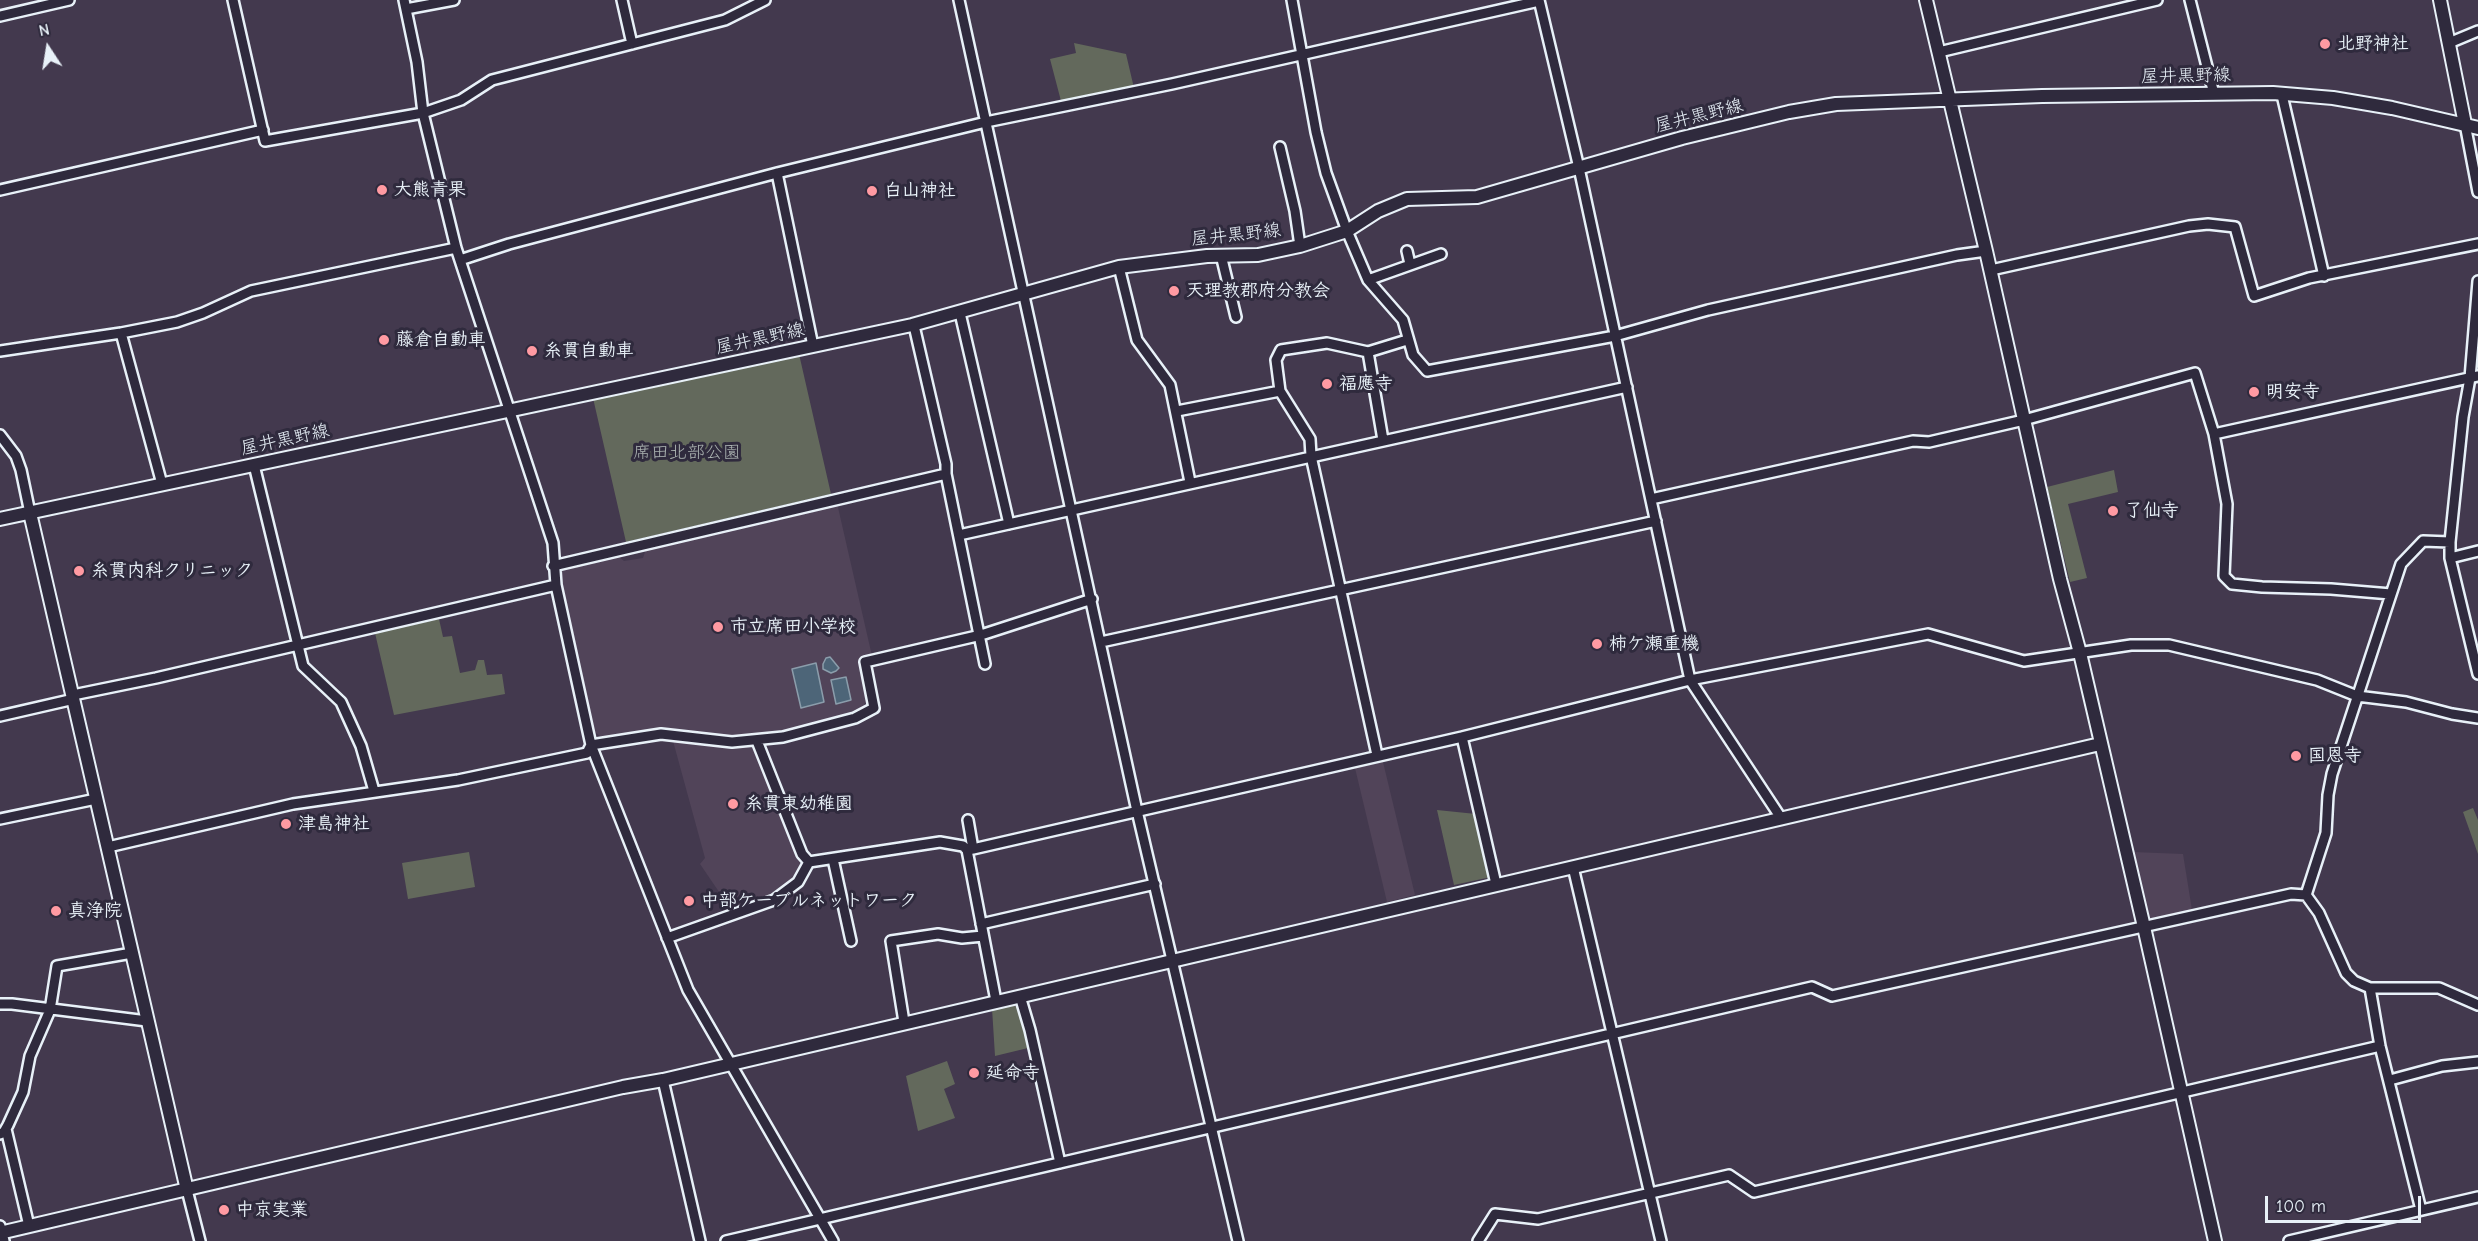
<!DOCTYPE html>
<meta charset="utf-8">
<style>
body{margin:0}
#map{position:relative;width:2478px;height:1241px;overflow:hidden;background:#43394e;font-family:"Comic Neue",sans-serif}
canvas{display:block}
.north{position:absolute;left:18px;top:18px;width:60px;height:60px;-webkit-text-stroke:4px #2f2a3d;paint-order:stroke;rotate:348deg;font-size:16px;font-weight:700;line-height:24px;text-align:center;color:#e8f1f8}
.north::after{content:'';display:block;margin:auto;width:21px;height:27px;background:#e8f1f8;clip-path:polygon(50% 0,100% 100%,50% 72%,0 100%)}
.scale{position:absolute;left:2265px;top:1196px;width:156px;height:27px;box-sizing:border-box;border:3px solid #e8f1f8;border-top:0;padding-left:8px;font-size:18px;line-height:21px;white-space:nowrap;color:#e8f1f8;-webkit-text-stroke:4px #2f2a3d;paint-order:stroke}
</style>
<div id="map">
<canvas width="2478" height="1241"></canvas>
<div class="north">N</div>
<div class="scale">100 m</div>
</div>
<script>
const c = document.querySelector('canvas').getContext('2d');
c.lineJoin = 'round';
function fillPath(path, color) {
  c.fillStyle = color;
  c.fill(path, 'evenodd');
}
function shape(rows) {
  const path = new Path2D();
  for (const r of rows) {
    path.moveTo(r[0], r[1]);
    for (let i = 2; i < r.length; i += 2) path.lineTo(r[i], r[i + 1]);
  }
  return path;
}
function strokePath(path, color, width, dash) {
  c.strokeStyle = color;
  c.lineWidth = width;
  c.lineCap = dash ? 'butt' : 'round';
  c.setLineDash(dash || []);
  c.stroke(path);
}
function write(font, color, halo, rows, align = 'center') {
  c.font = font + ' "Comic Neue","Klee One",sans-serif';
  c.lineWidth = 6;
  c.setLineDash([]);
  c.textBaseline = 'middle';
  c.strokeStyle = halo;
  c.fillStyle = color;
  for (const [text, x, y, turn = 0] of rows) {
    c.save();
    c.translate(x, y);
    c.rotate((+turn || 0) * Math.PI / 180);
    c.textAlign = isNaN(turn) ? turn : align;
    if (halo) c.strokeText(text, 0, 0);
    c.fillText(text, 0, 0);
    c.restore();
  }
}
const built = shape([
 [837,503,872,656,859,658,866,692,864,710,793,731,732,737,665,729,604,739,595,732,565,597,563,597,559,579,561,568,617,555,624,561,643,558,646,549],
 [673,741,733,747,749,745,755,749,801,863,800,871,785,885,767,897,730,908,700,864,705,858],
 [1383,762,1415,895,1387,902,1355,768],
 [2133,852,2183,854,2192,910,2147,920]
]);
const green = shape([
 [1074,43,1126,54,1134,88,1061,101,1050,59,1076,53],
 [799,354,831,494,626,542,593,398],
 [2114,470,2118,492,2068,504,2087,578,2070,582,2047,487],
 [439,619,443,637,452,636,460,673,475,670,478,660,484,660,487,675,502,674,505,694,394,715,375,633],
 [2473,808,2478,820,2478,854,2463,812],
 [1437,810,1476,814,1491,877,1454,885],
 [469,852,475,887,408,899,402,863],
 [1012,1004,1019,1009,1028,1048,995,1056,992,1008],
 [947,1061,955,1084,944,1089,955,1118,918,1131,906,1076]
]);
const water = shape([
 [830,657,839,668,836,671,831,673,823,669,823,664,826,658,830,657],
 [816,663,824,702,801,708,792,669,816,663],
 [846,677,851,700,836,704,831,680,846,677]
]);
const street = shape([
 [233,0,265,141,423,113,461,100,492,80,725,20,765,0],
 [404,0,417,62,423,113,456,248,553,543,556,585,591,745,688,990,833,1241],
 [622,0,632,44],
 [959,0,1137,811,1238,1241],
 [1292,0,1316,132,1326,173,1347,231,1368,280,1403,320,1413,355,1427,371,1615,336,1708,310,1957,255,1986,251],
 [1539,0,1579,168,1690,680,1781,818],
 [2190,0,2214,94],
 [406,9,454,0],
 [0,16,69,0],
 [2449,43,2478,31],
 [1939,52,2157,0],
 [2282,95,2324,276],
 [2465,124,2478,192],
 [1280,147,1295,211,1300,246],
 [777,173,813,346],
 [0,190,263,130],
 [1407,251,1410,264],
 [1221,255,1236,317],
 [460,260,509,244,777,173,986,122,1172,84,1539,1],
 [1119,267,1137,340,1170,385,1190,482],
 [1991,270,2189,226,2208,224,2235,227,2254,296,2309,278,2478,244],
 [1368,280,1441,254],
 [2478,281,2470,378,2463,417,2450,542,2450,558,2478,674],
 [960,313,1009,524],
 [912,325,915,330,946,464,946,474,985,664],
 [121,333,162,484],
 [0,351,121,333,177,322,203,313,251,291,456,248],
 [1368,352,1407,340],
 [1177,411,1280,391],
 [2214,434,2478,376],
 [0,435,16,456,21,470,30,513],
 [254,465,303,666,341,702,361,746,374,791],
 [1651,499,1913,441,1929,442,2024,420,2195,373,2214,434,2227,504,2224,576,2232,584,2262,587,2331,589,2391,594],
 [959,535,1627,387],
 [2450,558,2478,551],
 [553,566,946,474],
 [1101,642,1656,521],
 [73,695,156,678,556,585],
 [0,716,74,699],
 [1462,737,1496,884],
 [757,741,802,854,809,862],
 [1377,755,1311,456,1310,439,1280,391,1276,360,1281,350,1327,343,1368,352,1383,440],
 [0,819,96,799],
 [968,820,973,849],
 [108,847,293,804,458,780,587,753,591,745,661,734,732,742,783,737,855,718,874,708,865,662,981,635,1092,599],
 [967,850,996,1001],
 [833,859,851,941],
 [809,862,940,842,963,846,967,850,973,849,1462,737,1690,680,1928,634,2024,661,2131,645,2169,645,2317,680,2357,696,2406,702,2452,714,2478,718],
 [1573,867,1661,1241],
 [2306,895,2326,833,2328,795,2332,774,2401,564,2423,541,2450,542],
 [2306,895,2319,913,2346,973,2354,981,2370,988,2439,988,2478,1005],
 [981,924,1155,884],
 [667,938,774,900,798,882,809,862],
 [2370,988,2380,1046,2421,1210],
 [1020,996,1030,1030,1060,1163],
 [0,1004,12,1004,147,1021],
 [904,1022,891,941,938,934,962,938,983,936],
 [663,1080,700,1241],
 [2390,1080,2442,1066,2478,1062],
 [6,1129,29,1226],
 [0,1134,4,1132,8,1125,23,1092,30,1056,50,1010,57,966,132,953],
 [187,1190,200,1241],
 [0,1226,4,1241],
 [726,1241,1812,987,1832,996,2291,894,2306,895],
 [1478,1241,1495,1214,1538,1219,1729,1175,1754,1192,2380,1046],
 [2289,1241,2478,1197]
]);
const secondary = shape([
 [1926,0,1986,251,2060,579,2080,653,2144,927,2215,1241],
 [2440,0,2465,124],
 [30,513,187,1190],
 [0,519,912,325,1119,267,1207,256,1258,255,1300,246,1347,231,1378,211,1407,199,1477,197,1682,138,1789,112,1836,104,2042,96,2273,93,2333,98,2392,108,2478,128],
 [0,1233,623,1087,663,1080,2100,744]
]);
const markers = [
 [2325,44,6,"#ff9aa2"],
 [382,190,6,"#ff9aa2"],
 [872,191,6,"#ff9aa2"],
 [1174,291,6,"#ff9aa2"],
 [384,340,6,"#ff9aa2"],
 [532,351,6,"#ff9aa2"],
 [1327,384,6,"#ff9aa2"],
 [2254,392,6,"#ff9aa2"],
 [2113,511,6,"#ff9aa2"],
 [79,571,6,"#ff9aa2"],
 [718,627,6,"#ff9aa2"],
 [1597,644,6,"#ff9aa2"],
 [2296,756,6,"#ff9aa2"],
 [733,804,6,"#ff9aa2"],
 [286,824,6,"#ff9aa2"],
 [689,901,6,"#ff9aa2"],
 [56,911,6,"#ff9aa2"],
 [974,1073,6,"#ff9aa2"],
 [224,1210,6,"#ff9aa2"]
];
const poiNames = [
 ["北野神社",2337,44],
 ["大熊青果",394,190],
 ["白山神社",884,191],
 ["天理教郡府分教会",1186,291],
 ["藤倉自動車",396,340],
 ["糸貫自動車",544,351],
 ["福應寺",1339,384],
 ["明安寺",2266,392],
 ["了仙寺",2125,511],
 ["糸貫内科クリニック",91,571],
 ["市立席田小学校",730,627],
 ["柿ケ瀬重機",1609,644],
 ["国恩寺",2308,756],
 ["糸貫東幼稚園",745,804],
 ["津島神社",298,824],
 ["中部ケーブルネットワーク",701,901],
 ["真浄院",68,911],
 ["延命寺",986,1073],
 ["中京実業",236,1210]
];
const streetNames = [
 ["屋井黒野線",2186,76,-1],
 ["屋井黒野線",1699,116,-14],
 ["屋井黒野線",1236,235,-6],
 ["屋井黒野線",760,339,-12],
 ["屋井黒野線",285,440,-12]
];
const parkNames = [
 ["席田北部公園",687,453]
];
fillPath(built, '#514459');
fillPath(green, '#63695c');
fillPath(water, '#4d6578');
strokePath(water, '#8b9dab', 1.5);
strokePath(street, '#e8f1f8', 14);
strokePath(secondary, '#e8f1f8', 16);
strokePath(street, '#2f2a3d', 9);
strokePath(secondary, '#2f2a3d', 12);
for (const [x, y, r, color] of markers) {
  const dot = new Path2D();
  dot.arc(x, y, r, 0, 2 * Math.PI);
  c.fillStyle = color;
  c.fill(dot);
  strokePath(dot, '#2f2a3d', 2);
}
write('bold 18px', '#e8f1f8', '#2f2a3d', poiNames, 'left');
write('18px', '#e8f1f8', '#2f2a3d', streetNames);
write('18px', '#acb4b2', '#2f2a3d', parkNames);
</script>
